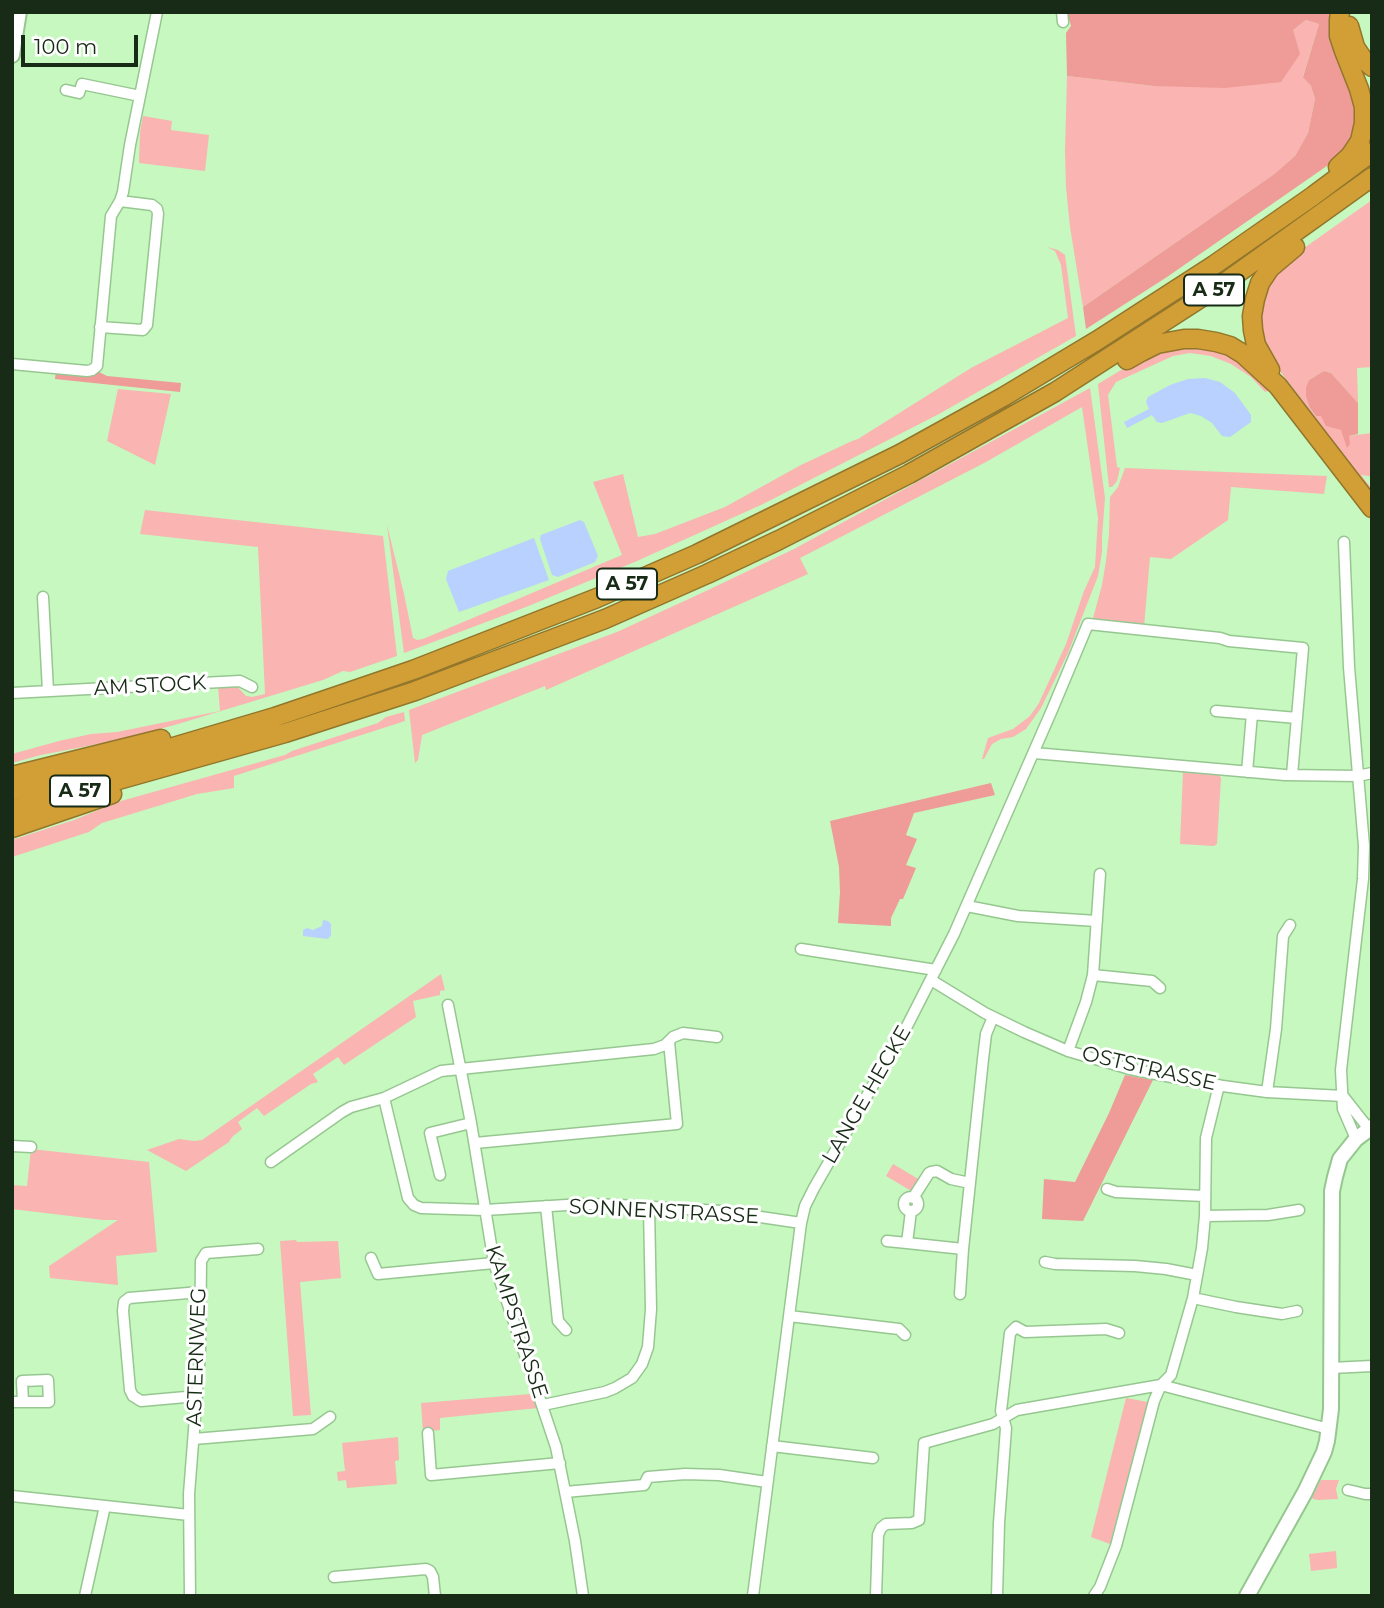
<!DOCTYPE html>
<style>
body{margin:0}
#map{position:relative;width:1384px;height:1608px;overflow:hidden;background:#c6f8bf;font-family:Montserrat,sans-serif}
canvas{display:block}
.frame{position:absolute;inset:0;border:14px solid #182b16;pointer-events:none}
.scale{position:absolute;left:21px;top:35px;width:117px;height:32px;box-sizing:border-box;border:4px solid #182b16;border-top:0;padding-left:9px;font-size:21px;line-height:24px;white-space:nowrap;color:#182b16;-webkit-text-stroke:5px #fff;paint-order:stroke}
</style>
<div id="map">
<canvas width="1384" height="1608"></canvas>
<div class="frame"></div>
<div class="scale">100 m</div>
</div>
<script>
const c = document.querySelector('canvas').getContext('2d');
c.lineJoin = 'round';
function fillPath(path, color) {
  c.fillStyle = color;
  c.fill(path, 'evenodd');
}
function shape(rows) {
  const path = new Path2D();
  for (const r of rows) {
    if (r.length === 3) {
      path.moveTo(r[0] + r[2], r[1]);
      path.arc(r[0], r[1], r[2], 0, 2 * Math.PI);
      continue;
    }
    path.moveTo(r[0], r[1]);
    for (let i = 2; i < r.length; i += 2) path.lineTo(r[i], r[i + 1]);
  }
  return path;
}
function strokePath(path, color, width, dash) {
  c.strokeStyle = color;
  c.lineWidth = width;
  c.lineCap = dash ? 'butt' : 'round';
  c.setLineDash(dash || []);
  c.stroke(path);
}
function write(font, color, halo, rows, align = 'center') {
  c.font = font + ' Montserrat,sans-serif';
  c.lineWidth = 6;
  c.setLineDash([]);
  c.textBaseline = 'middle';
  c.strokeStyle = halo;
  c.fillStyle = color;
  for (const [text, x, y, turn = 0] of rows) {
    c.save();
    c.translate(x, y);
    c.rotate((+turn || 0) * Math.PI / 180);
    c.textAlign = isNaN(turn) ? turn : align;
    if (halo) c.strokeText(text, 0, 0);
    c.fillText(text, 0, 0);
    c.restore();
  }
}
const green = shape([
 [1306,20,1319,24,1303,76,1311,86,1315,99,1308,133,1295,156,1273,175,1083,307,1070,227,1066,187,1065,151,1067,76,1154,86,1293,30],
 [143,116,172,121,171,130,209,135,205,171,139,163,140,132],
 [1372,162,1372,165,1346,184,1261,246,1098,353,1097,351,1219,272],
 [1372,200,1372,367,1357,368,1358,403,1331,373,1324,371,1309,380,1306,388,1306,397,1310,408,1316,416,1321,415,1349,436,1372,433,1372,479,1369,476,1361,475,1372,489,1372,493,1270,358,1262,338,1260,316,1263,295,1274,275,1290,258],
 [1047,247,1058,250,1065,255,1076,336,939,414,763,504,637,561,526,607,404,653,387,525,404,594,413,638,417,640,423,639,622,555,593,482,623,474,638,537,655,534,725,507,801,465,852,441,858,439,971,368,1068,318,1061,265,1055,251],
 [1174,342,1226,349,1272,389,1265,392,1251,377,1231,364,1211,356,1190,353,1173,356,1116,382,1108,395,1117,467,1120,468,1117,481,1112,487,1109,487,1098,384,1131,364],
 [1090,388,1105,498,1102,537,1102,552,1098,576,1068,653,1041,708,1026,729,1013,737,1001,739,992,744,984,759,982,759,988,738,1013,729,1030,716,1039,703,1066,644,1084,591,1095,567,1098,518,1082,407,986,462,800,558,808,574,546,690,545,686,422,735,418,760,415,763,409,710,617,632,706,591,794,549],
 [118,389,171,394,155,465,107,441],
 [1125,468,1327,476,1324,494,1231,487,1228,520,1171,559,1150,557,1144,627,1092,622,1102,585,1106,561,1109,534,1110,497,1118,487],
 [145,510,383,536,397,656,350,672,343,671,323,680,178,724,119,740,41,755,12,763,12,754,59,741,91,734,117,732,220,711,218,687,233,682,246,696,252,697,265,694,258,547,140,534],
 [404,712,405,721,234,776,234,788,197,794,102,823,89,832,12,857,12,840,74,820,121,801,285,755,292,751,378,723,386,717],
 [1183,772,1219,775,1221,778,1217,844,1214,846,1180,844],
 [441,974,445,990,440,991,440,995,413,1001,416,1017,344,1065,338,1057,313,1074,318,1082,311,1084,264,1116,257,1108,238,1122,242,1129,232,1137,229,1142,186,1171,147,1150,179,1139,194,1141,202,1140],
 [31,1149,149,1162,157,1252,116,1256,118,1285,50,1278,49,1266,118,1220,103,1220,12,1209,12,1185,27,1186],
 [893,1164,920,1180,913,1192,886,1176],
 [296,1240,297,1242,338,1241,341,1278,300,1282,311,1415,293,1416,280,1241],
 [531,1394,538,1408,440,1418,440,1430,423,1432,421,1403],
 [1126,1398,1148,1402,1110,1544,1091,1537],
 [398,1437,399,1460,395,1461,397,1484,347,1488,346,1480,338,1481,337,1472,345,1471,342,1443],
 [1321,1480,1339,1480,1336,1489,1338,1499,1318,1500,1313,1499,1312,1497],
 [1336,1551,1337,1568,1311,1571,1309,1554]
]);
const forest = shape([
 [1067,12,1333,12,1357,95,1356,133,1348,148,1334,161,1167,277,1086,329,1083,307,1273,175,1295,156,1308,133,1315,99,1311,86,1303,77,1319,24,1306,20,1293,30,1300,54,1281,82,1225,88,1154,86,1067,76,1066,33,1071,26],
 [56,371,97,371,107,376,181,383,180,392,55,379],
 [1324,371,1331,373,1358,403,1358,434,1349,436,1350,444,1347,448,1341,430,1326,426,1321,416,1316,416,1310,408,1306,397,1306,387,1309,380],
 [991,783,995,795,914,813,906,835,917,839,906,865,916,868,903,899,900,899,891,918,891,926,838,923,840,892,839,867,830,821],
 [1125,1075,1153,1080,1083,1221,1042,1219,1044,1179,1075,1182,1109,1113]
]);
const water = shape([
 [1205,378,1220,382,1235,393,1251,415,1251,422,1230,437,1222,436,1212,423,1201,416,1190,413,1162,423,1157,422,1152,415,1127,428,1124,422,1149,409,1146,402,1148,397,1170,385,1188,379],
 [580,520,584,522,598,556,595,562,558,577,552,575,540,539,541,535],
 [534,538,549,580,459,612,446,579,448,571],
 [323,920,328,921,331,924,331,935,328,939,303,936,303,930,307,928,313,930,322,926]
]);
const street = shape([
 [1062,12,1063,22],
 [66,90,79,93,82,84,140,96],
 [100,327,143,330,147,325,158,214,157,209,152,205,120,201],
 [12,364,87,371,92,370,97,366,111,216,120,201,123,192,130,145,157,12],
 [1344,542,1349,667,1364,846,1363,879,1341,1070,1343,1109,1356,1139],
 [43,597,48,691],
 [12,693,240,681,252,687],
 [1216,711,1297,718],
 [1034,753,1285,775,1358,776,1372,773],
 [1247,772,1252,714],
 [967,906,1018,916,1097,921],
 [801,949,936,970],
 [1093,975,1152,981,1160,988],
 [931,980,985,1013,1024,1032,1068,1051,1130,1069,1208,1084,1267,1092,1343,1096],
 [448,1005,471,1123,494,1263,556,1447,575,1541,583,1596],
 [1068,1051,1086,1002,1093,975,1100,874],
 [1267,1092,1276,1029,1283,936,1290,925],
 [1343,1096,1369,1129],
 [384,1098,408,1198,414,1205,421,1208,485,1210,583,1204,620,1205,720,1211,801,1223],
 [475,1143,677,1124,669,1042],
 [12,1146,31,1147],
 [271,1162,342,1112,351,1107,384,1098,441,1071,654,1049,665,1045,673,1037,683,1033,717,1037],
 [440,1175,430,1133,471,1123],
 [1107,1189,1116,1192,1204,1196],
 [911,1204,7],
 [913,1198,929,1173,931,1172,937,1171,951,1179,970,1183],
 [546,1206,558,1321,566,1330],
 [911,1211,907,1243,963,1249],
 [1205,1216,1268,1215,1299,1210],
 [887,1241,907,1243],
 [371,1258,378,1274,494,1263],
 [1045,1262,1055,1264,1135,1266,1166,1269,1197,1275],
 [960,1294,963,1249,983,1059,986,1034,993,1017],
 [1193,1298,1236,1307,1282,1314,1297,1311],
 [789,1316,899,1329,905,1335],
 [1331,1368,1372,1366],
 [197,1396,141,1401,133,1396,130,1390,123,1311,124,1302,129,1298,200,1292],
 [12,1402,49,1402,48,1380,22,1381,23,1402],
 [543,1405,605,1392,615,1388,632,1378,642,1364,648,1347,651,1309,649,1207],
 [428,1433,431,1475,560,1463],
 [194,1439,313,1429,330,1417],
 [772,1446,873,1458],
 [1348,1490,1365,1494,1372,1494],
 [565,1492,644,1485,648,1477,685,1474,719,1475,767,1482],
 [12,1496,189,1515],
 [334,1577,426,1569,430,1571,433,1577,435,1596],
 [85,1596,105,1506],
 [190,1596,189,1494,200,1353,201,1261,206,1253,258,1249],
 [753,1596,801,1223,805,1206,814,1188,906,1028,954,934,1052,710,1088,624,1220,638,1229,641,1303,648,1292,775],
 [876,1596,878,1535,881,1528,886,1524,912,1523,919,1520,924,1443,993,1424,1017,1410,1161,1385,1329,1429],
 [997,1596,999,1523,1006,1428,1001,1411,1010,1333,1016,1327,1025,1332,1106,1329,1119,1333],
 [1094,1596,1100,1587,1116,1546,1154,1401,1161,1385,1171,1375,1193,1298,1202,1248,1205,1216,1206,1138,1219,1085]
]);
const secondary = shape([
 [12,55,19,12],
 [1247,1596,1305,1492,1324,1452,1327,1441,1331,1409,1332,1191,1335,1177,1340,1159,1356,1139,1372,1127]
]);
const highway = shape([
 [1349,26,1355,47,1363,59,1372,67],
 [1338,167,1350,156,1360,141,1364,123,1364,107,1359,89,1344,51,1339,36,1339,20,1340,12],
 [1127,360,1141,352,1157,344,1184,339,1198,339,1216,342,1230,346,1243,354,1278,386,1372,508],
 [1270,370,1256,345,1253,330,1252,316,1255,299,1260,283,1270,268,1295,247],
 [12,776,161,739],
 [12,791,143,756,275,717,334,697,413,670,500,636,597,598,697,554,900,454,1003,397,1098,340,1214,265,1313,196,1372,152],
 [12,810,285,733,415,691,605,619,707,574,779,540,909,474,1055,392,1224,283,1372,177],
 [12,828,112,794]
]);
const shields = [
 [1214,290,60],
 [627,584,60],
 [80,791,60]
];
const shieldNames = [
 ["A 57",1214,290],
 ["A 57",627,584],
 ["A 57",80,791]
];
const streetNames = [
 ["AM STOCK",150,686,-3],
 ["OSTSTRASSE",1149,1069,13],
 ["LANGE HECKE",867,1095,-60],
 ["SONNENSTRASSE",664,1212,3],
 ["KAMPSTRASSE",516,1322,72],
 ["ASTERNWEG",197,1357,-88]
];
fillPath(green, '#fab4b1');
fillPath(forest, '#ef9b98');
fillPath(water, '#b8d1fe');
strokePath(street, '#97c791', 13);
strokePath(secondary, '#97c791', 18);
strokePath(highway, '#91762b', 21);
strokePath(street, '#fff', 10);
strokePath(secondary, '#fff', 14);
strokePath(highway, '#d29f37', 18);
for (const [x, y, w] of shields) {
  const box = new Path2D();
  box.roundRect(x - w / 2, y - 15.5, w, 31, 5);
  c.fillStyle = '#fff';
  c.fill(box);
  strokePath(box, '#182b16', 2);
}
write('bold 19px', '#182b16', null, shieldNames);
write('21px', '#182b16', '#fff', streetNames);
</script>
